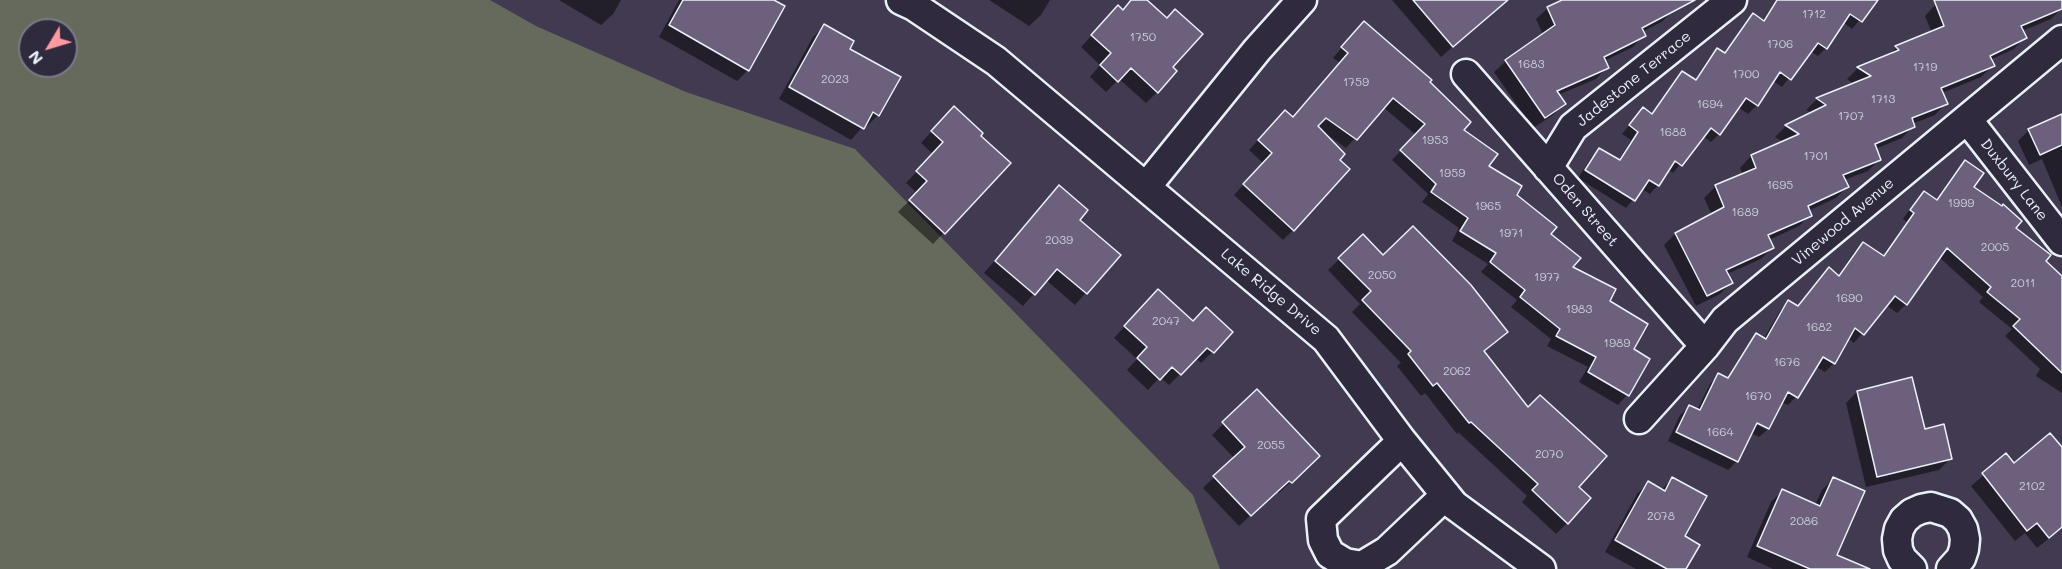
<!DOCTYPE html>
<style>
body{margin:0}
#map{position:relative;width:2062px;height:569px;overflow:hidden;background:#413a50;font-family:Mali,sans-serif}
canvas{display:block}
.north{position:absolute;left:18px;top:18px;width:60px;height:60px;box-sizing:border-box;background:#2f2a3d;border:2px solid #797a88;border-radius:50%;rotate:232deg;font-size:16px;font-weight:700;line-height:24px;text-align:center;color:#e8f1f8}
.north::after{content:'';display:block;margin:auto;width:21px;height:27px;background:#ff9aa2;clip-path:polygon(50% 0,100% 100%,50% 72%,0 100%)}
</style>
<div id="map">
<canvas width="2062" height="569"></canvas>
<div class="north">N</div>
</div>
<script>
const c = document.querySelector('canvas').getContext('2d');
c.lineJoin = 'round';
function fillPath(path, color) {
  c.fillStyle = color;
  c.fill(path, 'evenodd');
}
function shape(rows) {
  const path = new Path2D();
  for (const r of rows) {
    path.moveTo(r[0], r[1]);
    for (let i = 2; i < r.length; i += 2) path.lineTo(r[i], r[i + 1]);
  }
  return path;
}
function strokePath(path, color, width, dash) {
  c.strokeStyle = color;
  c.lineWidth = width;
  c.lineCap = dash ? 'butt' : 'round';
  c.setLineDash(dash || []);
  c.stroke(path);
}
function write(font, color, halo, rows, align = 'center') {
  c.font = font + ' Mali,sans-serif';
  c.lineWidth = 4.5;
  c.setLineDash([]);
  c.textBaseline = 'middle';
  c.strokeStyle = halo;
  c.fillStyle = color;
  for (const [text, x, y, turn = 0] of rows) {
    c.save();
    c.translate(x, y);
    c.rotate((+turn || 0) * Math.PI / 180);
    c.textAlign = isNaN(turn) ? turn : align;
    if (halo) c.strokeText(text, 0, 0);
    c.fillText(text, 0, 0);
    c.restore();
  }
}
const green = shape([
 [0,0,490,0,536,26,686,92,855,149,1193,495,1220,569,0,569],
 [30,30,66,30,66,66,30,66]
]);
const shadow = shape([
 [559,0,621,0,613,14,601,25],
 [679,0,771,0,748,70,737,81,659,37],
 [989,0,1050,0,1041,15,1029,26],
 [1133,0,1145,0,1171,67,1157,92,1146,103,1119,79,1106,92,1090,77,1100,65,1081,47,1107,19,1122,11],
 [1392,0,1492,0,1498,7,1441,57],
 [1566,0,1679,0,1674,9,1663,21,1642,32,1644,35,1633,47,1604,61,1607,67,1596,79,1558,95,1564,104,1553,115,1533,128,1494,72,1506,61,1543,35,1536,19,1548,8],
 [1776,0,1876,0,1852,29,1843,22,1826,48,1818,56,1810,51,1782,87,1773,81,1757,105,1748,114,1738,107,1719,134,1711,142,1703,136,1673,173,1668,169,1658,185,1650,194,1642,189,1626,208,1578,178,1591,158,1599,150,1618,161,1631,140,1622,134,1636,117,1651,115,1674,81,1682,73,1694,81,1709,58,1718,50,1723,54,1753,15,1762,21],
 [1947,0,2059,0,2062,8,2051,19,2022,31,2025,37,2014,49,1990,60,1993,66,1981,77,1942,93,1946,103,1935,115,1912,124,1913,126,1902,138,1875,149,1879,160,1868,171,1844,180,1847,187,1836,198,1808,211,1810,215,1799,226,1769,240,1772,248,1761,259,1727,274,1731,283,1720,294,1696,306,1664,245,1675,234,1712,215,1704,198,1716,186,1743,175,1740,168,1751,156,1783,142,1775,137,1786,126,1812,113,1806,110,1817,99,1854,84,1847,79,1857,69,1887,56,1896,48,1932,33,1925,16,1936,4],
 [824,26,848,49,878,115,867,126,864,125,851,140,779,99,813,37],
 [1354,33,1428,82,1487,167,1549,234,1571,268,1608,302,1632,350,1648,359,1627,395,1618,405,1579,382,1588,367,1547,346,1551,339,1511,307,1517,300,1481,272,1488,264,1452,241,1459,228,1422,202,1428,194,1392,160,1416,135,1383,107,1346,148,1325,133,1293,230,1283,240,1234,195,1263,163,1249,150,1276,121,1292,118,1340,63,1333,58],
 [2062,116,2062,207,2042,159,2029,165,2018,141,2029,130],
 [943,119,979,136,1009,163,933,244,898,212,917,193,906,183,933,154,921,143],
 [1965,162,1972,187,2062,279,2062,393,2036,376,2040,369,2005,336,2012,329,1979,302,1983,297,1939,257,1906,304,1897,313,1886,305,1854,343,1848,338,1834,363,1825,372,1815,366,1796,397,1788,405,1781,402,1767,430,1767,427,1751,419,1750,421,1767,430,1759,437,1751,433,1737,461,1728,470,1668,441,1680,415,1689,407,1697,410,1710,384,1719,375,1726,379,1748,344,1756,335,1763,340,1780,311,1788,302,1797,307,1829,269,1838,276,1854,252,1863,243,1883,257,1907,222,1903,219,1915,202,1924,193,1935,201,1957,170],
 [1059,187,1078,220,1119,255,1075,305,1046,280,1023,306,984,273],
 [1363,236,1383,257,1506,332,1483,352,1577,487,1567,523,1556,534,1522,502,1527,496,1458,432,1457,434,1425,393,1421,396,1397,366,1401,363,1352,312,1360,304,1328,270],
 [1147,302,1212,352,1201,363,1196,358,1169,385,1160,377,1148,390,1127,370,1137,359,1114,338],
 [1257,391,1318,456,1279,493,1277,491,1239,526,1203,488,1234,458,1212,435],
 [1857,392,1924,431,1950,459,1939,470,1866,487,1846,403],
 [2062,450,2062,528,2037,548,2025,533,2015,541,1971,486,2006,456,2013,465],
 [1672,479,1683,537,1685,569,1636,569,1605,552,1637,494,1648,483,1661,490],
 [1833,479,1835,556,1840,569,1773,569,1747,557,1771,502,1782,491,1815,505,1822,490]
]);
const building = shape([
 [683,0,774,0,785,6,749,71,669,25,683,0],
 [1131,0,1147,0,1167,18,1175,9,1203,34,1173,67,1177,71,1158,93,1131,68,1118,82,1100,65,1111,53,1091,35,1118,5,1123,10,1131,0],
 [1413,0,1508,0,1453,47,1413,0],
 [1562,0,1695,0,1642,28,1646,36,1604,57,1609,68,1557,91,1566,104,1545,118,1505,60,1555,25,1547,7,1562,0],
 [1777,0,1878,0,1862,22,1850,14,1827,49,1818,43,1791,80,1780,72,1758,106,1746,98,1720,135,1711,128,1682,166,1675,161,1659,186,1649,180,1635,201,1585,170,1599,148,1620,160,1638,132,1629,125,1643,107,1652,114,1682,71,1696,80,1717,48,1725,53,1753,13,1764,21,1777,0],
 [1934,0,2062,0,2062,9,2021,26,2027,38,1990,56,1995,66,1941,88,1948,104,1912,118,1915,127,1875,144,1881,160,1843,175,1849,187,1808,206,1812,216,1768,235,1774,248,1726,270,1733,283,1707,296,1675,233,1724,207,1715,185,1756,168,1751,155,1799,134,1785,125,1826,105,1816,98,1871,76,1857,67,1899,50,1895,46,1944,26,1934,0],
 [1364,21,1432,80,1430,82,1471,122,1464,130,1498,154,1489,166,1522,186,1517,195,1557,227,1551,234,1581,258,1573,267,1616,289,1610,301,1648,324,1634,349,1650,359,1629,396,1588,372,1596,357,1556,336,1560,329,1520,297,1525,290,1490,262,1496,253,1460,231,1468,218,1431,192,1436,184,1400,150,1425,124,1393,98,1357,140,1326,118,1318,126,1345,154,1340,160,1350,169,1294,231,1243,184,1272,153,1258,140,1285,110,1293,117,1348,53,1341,47,1364,21],
 [824,24,854,41,850,49,901,77,879,116,873,112,864,129,789,87,824,24],
 [954,106,983,133,981,136,1011,163,945,234,909,200,927,181,916,171,943,142,931,131,954,106],
 [2062,114,2062,145,2040,155,2028,129,2062,114],
 [1965,160,1984,173,1974,187,2002,206,2003,204,2022,221,2016,228,2051,255,2046,261,2062,276,2062,373,2013,326,2020,319,1987,292,1991,287,1947,248,1907,305,1895,296,1864,335,1855,328,1835,364,1823,357,1798,398,1788,392,1769,429,1757,423,1738,462,1676,432,1689,405,1700,410,1718,373,1728,378,1756,333,1766,339,1788,300,1798,306,1829,267,1839,276,1863,242,1884,256,1914,213,1910,210,1924,191,1937,200,1965,160],
 [1059,185,1088,210,1080,220,1121,255,1087,294,1057,269,1035,295,995,261,1059,185],
 [1413,226,1471,285,1508,332,1484,351,1528,407,1540,395,1607,456,1579,487,1591,498,1568,524,1532,490,1538,484,1471,422,1469,423,1437,383,1433,386,1408,354,1411,351,1362,300,1371,291,1338,258,1363,234,1383,255,1413,226],
 [1158,289,1193,321,1206,307,1233,332,1214,353,1207,348,1181,375,1172,367,1160,380,1137,358,1147,347,1124,326,1158,289],
 [1912,377,1925,429,1944,424,1952,459,1877,477,1857,391,1912,377],
 [1257,389,1320,456,1292,483,1289,481,1251,516,1213,476,1245,447,1222,422,1257,389],
 [2050,433,2062,447,2062,527,2049,538,2037,523,2027,531,1982,473,2006,453,2014,463,2050,433],
 [1672,477,1707,496,1685,536,1700,545,1686,569,1667,569,1615,540,1648,481,1665,491,1672,477],
 [1833,477,1865,491,1837,555,1870,569,1810,569,1757,546,1782,489,1820,506,1833,477]
]);
const minor = shape([
 [901,0,914,6,996,61,1326,339,1402,441,1454,505,1541,569],
 [1466,74,1705,346],
 [1967,119,2062,241],
 [1548,168,1573,127,1732,0],
 [1146,187,1257,50,1302,0],
 [1639,419,1705,346,1725,320,2062,40],
 [1402,441,1321,519,1323,540,1330,554,1345,563,1362,566,1387,551,1446,495],
 [1912,569,1902,559,1898,550,1897,539,1899,529,1904,520,1912,513,1921,509,1931,507,1950,513,1958,520,1963,529,1965,539,1964,549,1961,558,1951,569]
]);
const numberNames = [
 ["1712",1814,14],
 ["1750",1143,37],
 ["1706",1780,44],
 ["1683",1531,64],
 ["1719",1925,67],
 ["1700",1746,74],
 ["2023",835,79],
 ["1759",1356,82],
 ["1713",1883,99],
 ["1694",1710,104],
 ["1707",1851,116],
 ["1688",1673,132],
 ["1953",1435,140],
 ["1701",1816,156],
 ["1959",1452,173],
 ["1695",1780,185],
 ["1999",1961,203],
 ["1965",1488,206],
 ["1689",1745,212],
 ["1971",1511,233],
 ["2039",1059,240],
 ["2005",1995,247],
 ["2050",1382,275],
 ["1977",1547,277],
 ["2011",2023,283],
 ["1690",1849,298],
 ["1983",1579,309],
 ["2047",1166,321],
 ["1682",1819,327],
 ["1989",1617,343],
 ["1676",1787,362],
 ["2062",1457,371],
 ["1670",1758,396],
 ["1664",1720,432],
 ["2055",1271,445],
 ["2070",1549,454],
 ["2102",2032,486],
 ["2078",1661,516],
 ["2086",1804,521]
];
const streetNames = [
 ["Jadestone Terrace",1634,79,-39],
 ["Duxbury Lane",2014,180,52],
 ["Oden Street",1585,210,49],
 ["Vinewood Avenue",1843,222,-40],
 ["Lake Ridge Drive",1271,292,40]
];
fillPath(green, '#656a5c');
fillPath(shadow, '#0007');
fillPath(building, '#6c607d');
strokePath(building, '#e8f1f8', 1.5);
strokePath(minor, '#e8f1f8', 33);
strokePath(minor, '#2f2a3d', 28);
write('12px', '#c9cdd9', null, numberNames);
write('15px', '#e8f1f8', '#2f2a3d', streetNames);
</script>
